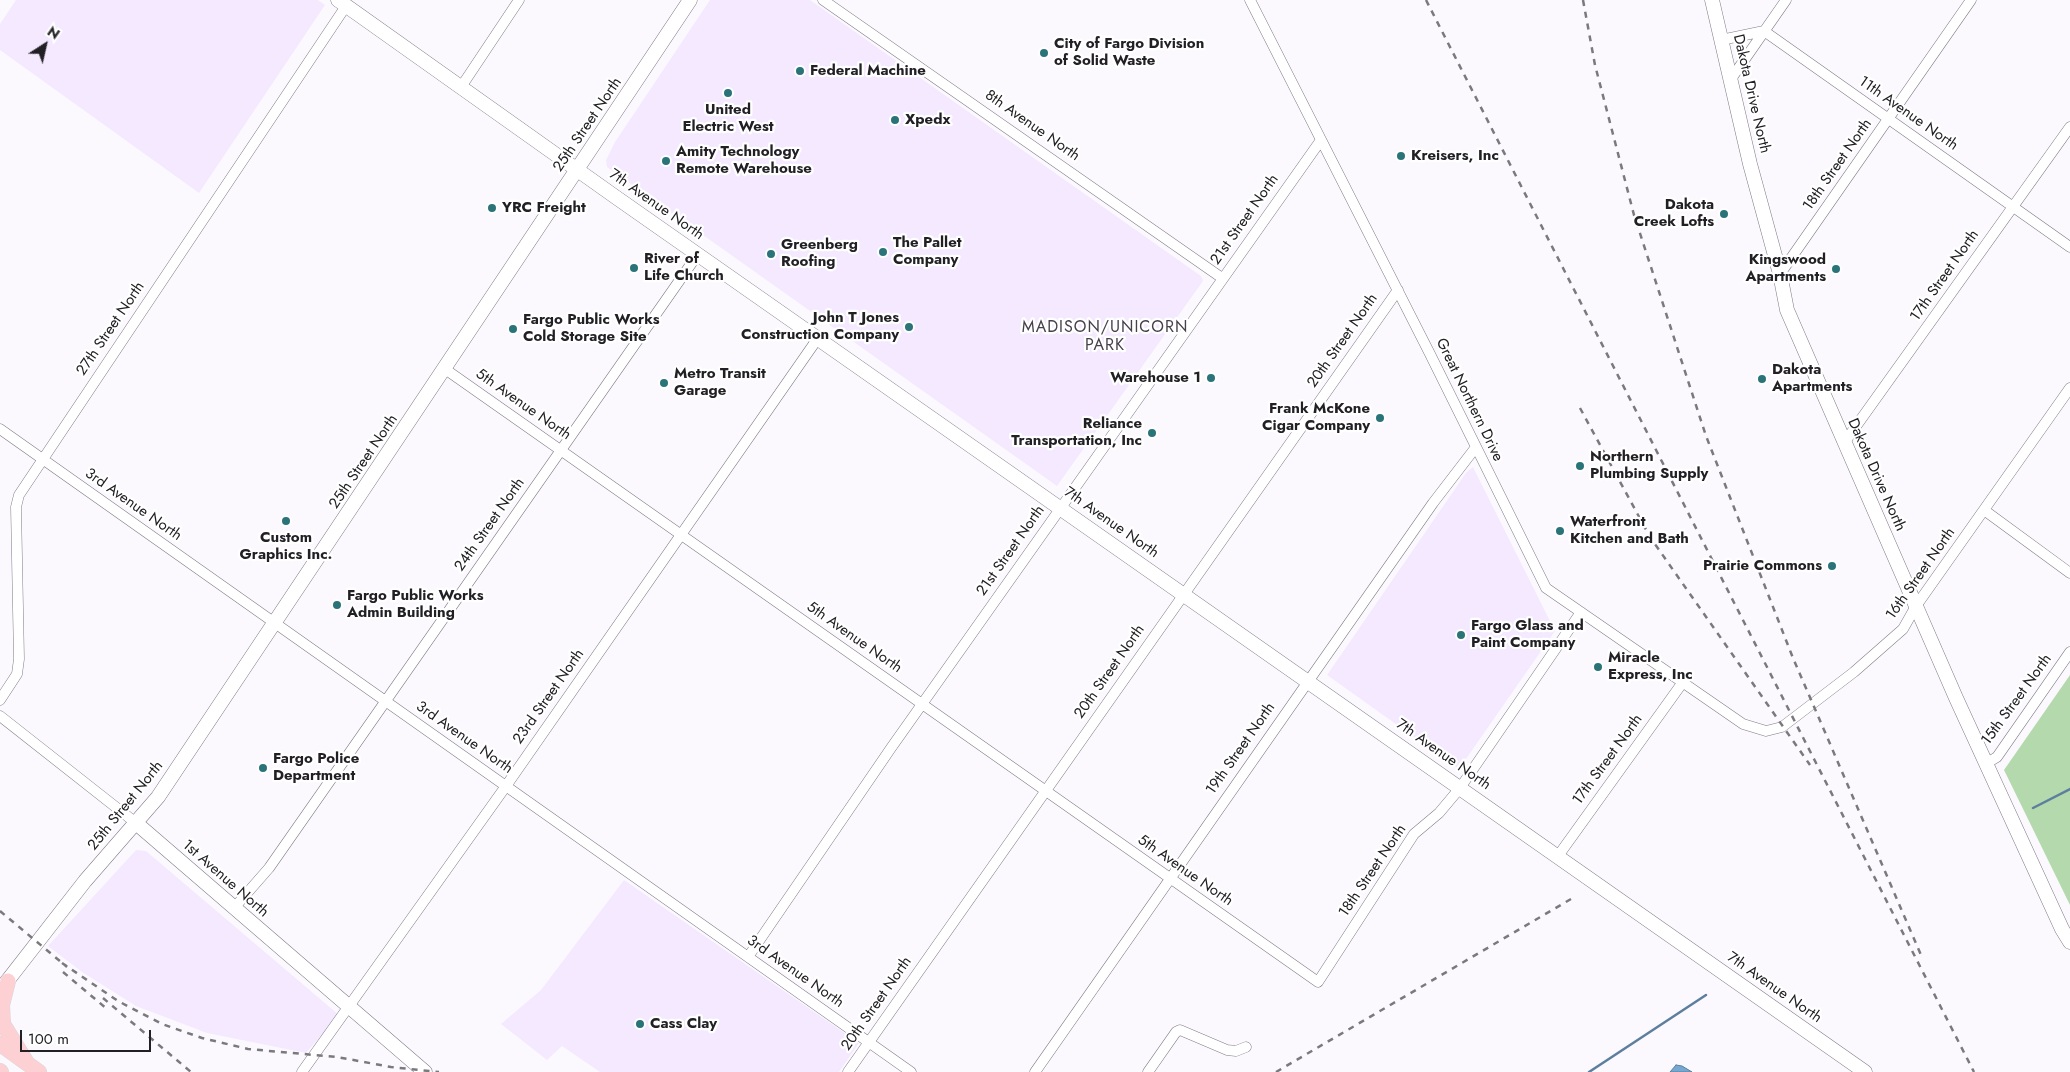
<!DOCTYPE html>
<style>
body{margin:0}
#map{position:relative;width:2070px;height:1072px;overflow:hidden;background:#fcf9fe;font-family:Jost,sans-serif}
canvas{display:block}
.north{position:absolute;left:20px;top:20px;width:50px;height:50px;-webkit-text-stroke:4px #fff;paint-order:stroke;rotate:35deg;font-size:14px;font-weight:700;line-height:20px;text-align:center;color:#222025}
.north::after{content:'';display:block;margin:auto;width:18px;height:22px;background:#222025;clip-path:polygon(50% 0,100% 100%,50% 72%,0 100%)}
.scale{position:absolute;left:20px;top:1030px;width:131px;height:22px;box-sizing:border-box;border:2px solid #222025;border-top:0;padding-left:6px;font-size:15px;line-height:18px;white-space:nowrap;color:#222025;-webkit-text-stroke:4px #fff;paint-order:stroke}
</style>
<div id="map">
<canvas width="2070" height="1072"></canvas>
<div class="north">N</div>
<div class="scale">100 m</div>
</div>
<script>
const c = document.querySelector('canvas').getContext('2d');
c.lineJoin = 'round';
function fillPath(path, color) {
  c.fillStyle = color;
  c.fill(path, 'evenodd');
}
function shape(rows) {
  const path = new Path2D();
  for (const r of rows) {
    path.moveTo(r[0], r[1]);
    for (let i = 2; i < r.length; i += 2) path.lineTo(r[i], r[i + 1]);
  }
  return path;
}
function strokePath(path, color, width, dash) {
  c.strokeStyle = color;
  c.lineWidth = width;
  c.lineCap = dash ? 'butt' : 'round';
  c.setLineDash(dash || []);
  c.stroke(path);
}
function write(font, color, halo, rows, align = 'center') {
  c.font = font + ' Jost,sans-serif';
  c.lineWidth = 4.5;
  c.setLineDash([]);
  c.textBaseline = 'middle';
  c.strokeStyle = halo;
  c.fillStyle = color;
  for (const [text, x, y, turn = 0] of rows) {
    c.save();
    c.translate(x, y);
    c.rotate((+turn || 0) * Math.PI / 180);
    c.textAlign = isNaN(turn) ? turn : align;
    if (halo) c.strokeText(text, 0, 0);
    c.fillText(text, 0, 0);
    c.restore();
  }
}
const built = shape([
 [16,0,318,0,325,5,199,193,0,50,0,24],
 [710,0,810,0,1201,276,1203,281,1057,486,607,167,606,160,615,142],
 [1473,467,1555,631,1459,769,1327,675,1466,473],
 [136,850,146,851,339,1015,306,1053,207,1033,136,1006,82,972,48,946],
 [624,880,859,1043,839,1072,600,1072,562,1046,547,1060,501,1024,541,990]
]);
const green = shape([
 [2070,675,2070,905,2004,770]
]);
const water = shape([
 [1676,1065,1682,1066,1692,1072,1670,1072,1676,1065]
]);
const stream = shape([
 [2033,808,2070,789],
 [1589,1072,1706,995]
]);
const street = shape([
 [823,0,1222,278],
 [1250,0,1430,354,1546,588,1743,724,1766,731,1782,727,1854,672,1903,629,1916,606,2070,388],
 [1721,40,1764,31,2070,247],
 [1731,79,1786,0],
 [461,87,519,0],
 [1780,274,1971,0],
 [445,369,1318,982,1414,834,1439,813,1460,788,1581,612],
 [0,429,911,1072],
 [1844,443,2070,127],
 [1984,510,2070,573],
 [0,700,17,674,19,659,16,507,19,495,346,6],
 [0,716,136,823],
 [1987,763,1997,757,2070,652],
 [1558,856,1683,682],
 [234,908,269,868,698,254],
 [748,957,891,748,1321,140],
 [302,1072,506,786,818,338],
 [848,1072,1398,290],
 [1035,1072,1433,503,1476,447],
 [1148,1072,1176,1032,1180,1030,1227,1050,1236,1051,1246,1047]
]);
const secondary = shape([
 [338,0,617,198,1865,1072],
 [1712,0,1750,164,1780,274,1787,310,1956,698,2062,929,2070,942],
 [136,823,425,1072],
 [1,989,85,881,158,797,690,0]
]);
const primary = shape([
 [8,981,2,1005,3,1024,27,1063],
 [0,1044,39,1072],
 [0,1071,1,1072]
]);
const rail = shape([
 [1426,0,1974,1072],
 [1583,0,1595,65,1634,215,1706,436,1793,658,1921,955],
 [1580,408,1650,537,1810,765],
 [0,911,67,967],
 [62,963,118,1001,162,1024,202,1038,248,1049,337,1057,391,1067,439,1072],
 [63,972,107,1009],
 [103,998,191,1072],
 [1276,1072,1571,899]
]);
const markers = [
 [1044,53,5,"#297379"],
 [800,71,5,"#297379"],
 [728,93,5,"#297379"],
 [895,120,5,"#297379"],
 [1401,156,5,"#297379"],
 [666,161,5,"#297379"],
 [492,208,5,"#297379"],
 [1724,214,5,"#297379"],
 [883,252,5,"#297379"],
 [771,254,5,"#297379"],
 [634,268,5,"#297379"],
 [1836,269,5,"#297379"],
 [909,327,5,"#297379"],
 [513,329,5,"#297379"],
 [1211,378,5,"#297379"],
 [1762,379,5,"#297379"],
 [664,383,5,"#297379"],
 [1380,418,5,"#297379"],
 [1152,433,5,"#297379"],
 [1580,466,5,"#297379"],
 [286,521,5,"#297379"],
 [1560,531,5,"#297379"],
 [1832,566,5,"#297379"],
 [337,605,5,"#297379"],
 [1461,635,5,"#297379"],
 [1598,667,5,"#297379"],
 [263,768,5,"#297379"],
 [640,1024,5,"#297379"]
];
const poiNames = [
 ["City of Fargo Division",1054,44],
 ["of Solid Waste",1054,61],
 ["Federal Machine",810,71],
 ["United",728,110,"center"],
 ["Electric West",728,127,"center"],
 ["Xpedx",905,120],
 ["Amity Technology",676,152],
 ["Remote Warehouse",676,169],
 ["Kreisers, Inc",1411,156],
 ["Dakota",1714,205,"right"],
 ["Creek Lofts",1714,222,"right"],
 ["YRC Freight",502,208],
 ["The Pallet",893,243],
 ["Company",893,260],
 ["Greenberg",781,245],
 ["Roofing",781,262],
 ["River of",644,259],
 ["Life Church",644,276],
 ["Kingswood",1826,260,"right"],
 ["Apartments",1826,277,"right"],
 ["John T Jones",899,318,"right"],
 ["Construction Company",899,335,"right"],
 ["Fargo Public Works",523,320],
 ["Cold Storage Site",523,337],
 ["Dakota",1772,370],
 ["Apartments",1772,387],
 ["Metro Transit",674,374],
 ["Garage",674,391],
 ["Warehouse 1",1201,378,"right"],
 ["Frank McKone",1370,409,"right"],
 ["Cigar Company",1370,426,"right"],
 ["Reliance",1142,424,"right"],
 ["Transportation, Inc",1142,441,"right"],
 ["Northern",1590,457],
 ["Plumbing Supply",1590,474],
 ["Waterfront",1570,522],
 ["Kitchen and Bath",1570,539],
 ["Custom",286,538,"center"],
 ["Graphics Inc.",286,555,"center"],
 ["Prairie Commons",1822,566,"right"],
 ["Fargo Public Works",347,596],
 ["Admin Building",347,613],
 ["Fargo Glass and",1471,626],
 ["Paint Company",1471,643],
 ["Miracle",1608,658],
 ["Express, Inc",1608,675],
 ["Fargo Police",273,759],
 ["Department",273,776],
 ["Cass Clay",650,1024]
];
const streetNames = [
 ["Dakota Drive North",1751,94,77],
 ["11th Avenue North",1908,114,35],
 ["25th Street North",588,125,-56],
 ["8th Avenue North",1032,126,35],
 ["18th Street North",1838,165,-55],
 ["7th Avenue North",656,205,35],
 ["21st Street North",1245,220,-55],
 ["17th Street North",1945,276,-55],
 ["27th Street North",111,329,-56],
 ["20th Street North",1343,341,-55],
 ["Great Northern Drive",1469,400,64],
 ["5th Avenue North",523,405,35],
 ["25th Street North",364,462,-56],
 ["Dakota Drive North",1876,475,66],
 ["3rd Avenue North",133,505,35],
 ["7th Avenue North",1111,523,35],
 ["24th Street North",490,525,-55],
 ["21st Street North",1011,551,-55],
 ["16th Street North",1921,574,-55],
 ["5th Avenue North",854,638,35],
 ["20th Street North",1110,672,-55],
 ["23rd Street North",549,697,-55],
 ["15th Street North",2017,700,-54],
 ["3rd Avenue North",464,738,35],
 ["19th Street North",1241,749,-55],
 ["7th Avenue North",1443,755,35],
 ["17th Street North",1608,760,-54],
 ["25th Street North",126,806,-51],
 ["5th Avenue North",1185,871,35],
 ["18th Street North",1373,871,-56],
 ["1st Avenue North",225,879,41],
 ["3rd Avenue North",795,972,35],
 ["7th Avenue North",1774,988,35],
 ["20th Street North",877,1004,-55]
];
const neighbourhoodNames = [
 ["MADISON/UNICORN",1105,328],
 ["PARK",1105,346]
];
fillPath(built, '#f4e9fe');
fillPath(green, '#b4d9ad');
fillPath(water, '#76a8d2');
strokePath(water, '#5d7f9e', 1);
strokePath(stream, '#5d7f9e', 2.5);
strokePath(street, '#817b87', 11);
strokePath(secondary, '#817b87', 15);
strokePath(primary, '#d7d7d8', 16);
strokePath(street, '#fff', 10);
strokePath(secondary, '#fff', 14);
strokePath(primary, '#fdd0d4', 15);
strokePath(rail, '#7c797e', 2.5, [6, 6]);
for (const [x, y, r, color] of markers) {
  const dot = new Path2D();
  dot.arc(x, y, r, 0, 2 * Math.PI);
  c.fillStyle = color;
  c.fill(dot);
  strokePath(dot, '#fff', 2);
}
write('bold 15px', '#222025', '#fff', poiNames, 'left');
write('15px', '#222025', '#fff', streetNames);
c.letterSpacing = '1px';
write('16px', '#46404b', '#fff', neighbourhoodNames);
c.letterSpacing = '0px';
</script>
